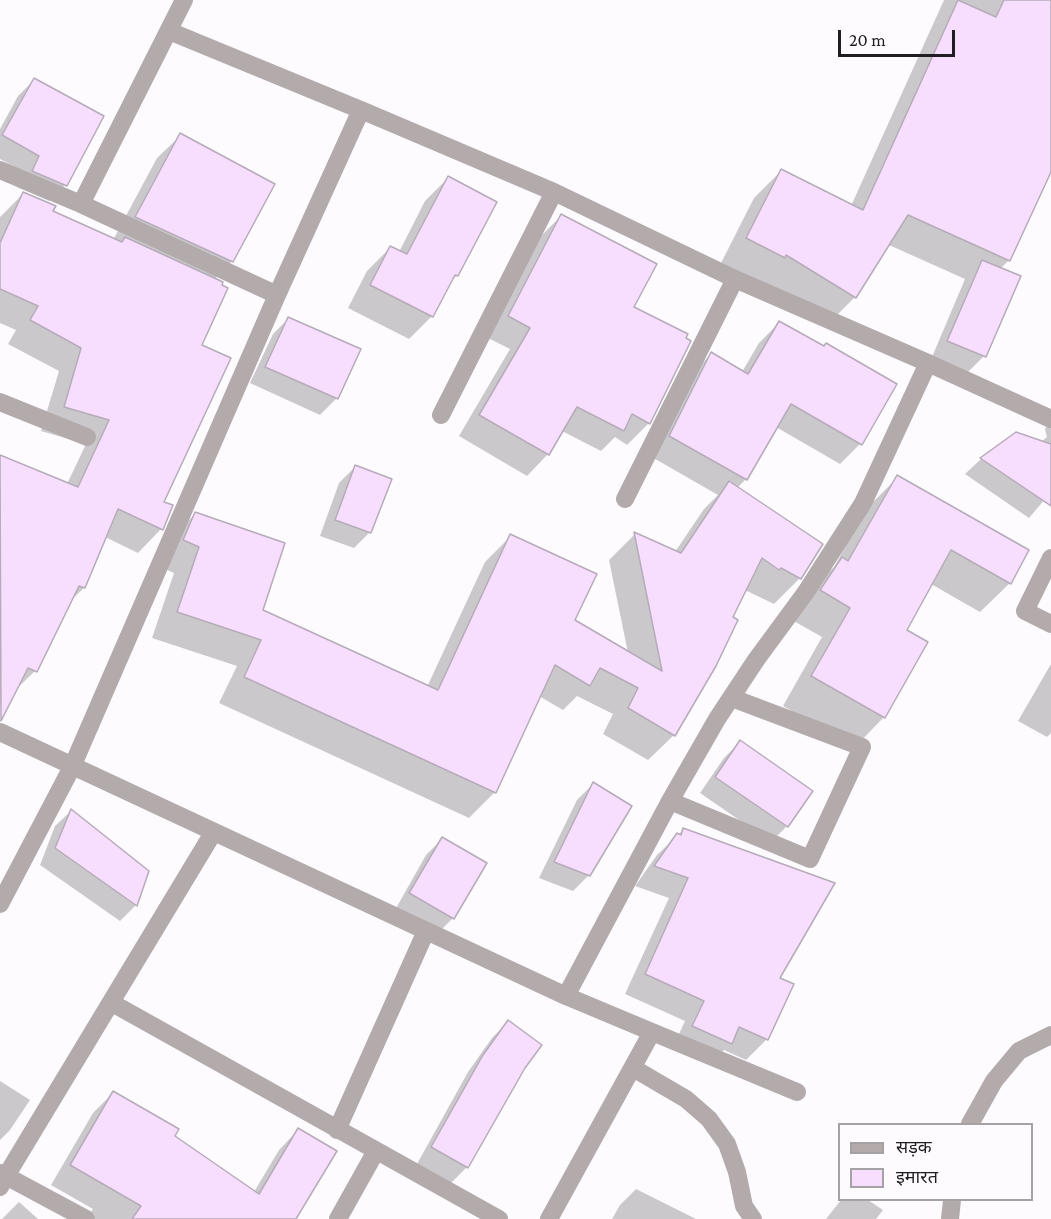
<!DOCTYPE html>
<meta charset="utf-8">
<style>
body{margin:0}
#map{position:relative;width:1051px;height:1219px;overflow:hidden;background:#fdfbfe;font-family:"Crimson Pro","Noto Sans Devanagari",serif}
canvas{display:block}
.legend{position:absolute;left:838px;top:1123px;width:195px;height:78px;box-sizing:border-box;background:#fdfbfe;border:2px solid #a5a2a6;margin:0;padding:8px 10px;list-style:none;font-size:18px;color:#211d23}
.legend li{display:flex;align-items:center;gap:12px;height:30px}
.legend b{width:30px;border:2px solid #a5a2a6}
.scale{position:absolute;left:838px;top:30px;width:117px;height:27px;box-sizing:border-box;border:3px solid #211d23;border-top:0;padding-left:8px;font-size:18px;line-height:21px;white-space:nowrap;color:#211d23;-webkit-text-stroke:4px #fdfbfe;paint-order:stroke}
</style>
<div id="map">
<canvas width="1051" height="1219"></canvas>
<ul class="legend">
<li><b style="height:8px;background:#b3aaac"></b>सड़क</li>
<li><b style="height:16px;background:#f7ddfe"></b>इमारत</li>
</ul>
<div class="scale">20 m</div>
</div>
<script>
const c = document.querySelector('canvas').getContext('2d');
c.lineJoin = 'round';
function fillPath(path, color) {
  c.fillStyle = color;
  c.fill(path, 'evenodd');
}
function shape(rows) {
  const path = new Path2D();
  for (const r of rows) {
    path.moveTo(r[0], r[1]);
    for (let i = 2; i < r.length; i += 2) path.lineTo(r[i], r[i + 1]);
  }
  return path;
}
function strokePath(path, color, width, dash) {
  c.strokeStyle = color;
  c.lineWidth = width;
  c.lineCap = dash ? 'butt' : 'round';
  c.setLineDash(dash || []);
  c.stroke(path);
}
const shadow = shape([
 [944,0,1051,0,1051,168,1009,260,1000,269,984,356,968,372,932,357,965,279,889,245,855,297,828,324,720,265,754,198,781,171,851,206],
 [34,80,65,185,49,201,17,187,24,172,0,159,0,129,18,96],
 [181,135,232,261,214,280,162,503,171,506,161,529,138,553,105,537,84,588,69,602,35,671,0,705,0,462,4,458,67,484,86,444,41,431,59,371,8,344,16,330,0,323,0,217,23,194,51,212,113,240,157,158],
 [448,178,457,275,450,282,432,316,409,339,348,308,367,271,391,247,399,252,425,201],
 [561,216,632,308,689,342,648,424,627,445,615,437,601,451,562,431,548,454,527,476,459,436,510,349,488,338,540,237],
 [289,318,359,350,336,399,320,415,250,383,273,334],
 [779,323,860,444,840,464,776,427,746,479,737,488,800,578,774,604,745,590,674,735,648,760,603,734,613,714,577,696,563,710,539,696,495,792,469,818,219,703,237,666,152,638,174,573,158,566,169,540,195,514,261,610,427,687,485,562,511,536,573,621,628,653,609,560,635,534,675,552,704,509,718,495,650,456,691,375,711,354,742,372,759,343],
 [1051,416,1051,492,1029,518,965,474,981,459,1016,434,1041,442,1047,437,1045,429],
 [355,467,370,532,354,548,320,536,339,483],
 [898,477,1010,583,980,612,931,584,905,630,884,717,855,747,783,706,822,637,792,620,813,588,834,567,868,507],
 [1051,664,1051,733,1047,737,1018,721],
 [740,742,787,826,771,842,700,793,724,758],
 [593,784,589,875,573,891,539,878,577,800],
 [71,811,147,871,136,905,120,921,40,865,55,826],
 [683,830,767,1039,746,1060,724,1050,710,1063,673,1047,685,1021,625,994,669,898,635,886,657,855],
 [442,839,453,918,437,934,395,910,426,855],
 [508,1022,524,1067,467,1167,451,1183,417,1164,468,1072,492,1038],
 [0,1081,30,1100,10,1130,0,1140],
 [113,1093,254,1192,279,1150,298,1130,294,1219,86,1219,93,1209,51,1185,93,1113],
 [636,1189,696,1219,612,1219,620,1205],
 [841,1200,868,1200,883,1210,876,1219,826,1219],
 [19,1202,38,1219,2,1219]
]);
const building = shape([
 [958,0,996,17,1004,0,1051,0,1051,172,1010,261,908,215,856,298,786,255,785,258,746,238,781,169,863,210,958,0],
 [34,78,104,116,67,186,32,171,39,156,2,135,34,78],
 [180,133,275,184,233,262,135,217,180,133],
 [448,176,497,202,458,276,455,275,433,317,370,285,390,246,407,254,448,176],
 [23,192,56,206,53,211,122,242,125,237,223,282,222,285,228,288,202,345,231,358,164,502,173,505,163,530,118,509,85,588,79,586,37,672,28,668,1,721,0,455,78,487,109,420,64,407,81,348,30,320,38,306,0,289,0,243,23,192],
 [561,214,657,264,634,307,688,334,686,338,691,341,650,424,632,414,624,431,577,407,549,455,479,415,530,328,508,316,561,214],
 [982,260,1021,276,986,357,947,341,982,260],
 [288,317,361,349,338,399,265,367,288,317],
 [779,321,824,346,826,343,897,384,862,445,791,404,747,480,669,436,711,352,748,374,779,321],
 [1016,432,1051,444,1051,506,980,458,1016,432],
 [355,465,392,479,371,533,335,520,355,465],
 [897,475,1029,550,1011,584,951,550,907,630,928,642,885,718,811,676,850,608,820,590,842,557,848,561,897,475],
 [729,481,823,544,801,579,781,568,779,570,762,558,733,617,738,620,716,666,675,736,628,708,638,688,600,668,590,686,555,665,496,793,244,677,261,640,177,612,199,547,183,540,195,512,285,543,263,610,438,690,510,534,597,574,575,620,662,671,634,532,681,553,729,481],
 [740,740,813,791,788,827,715,777,740,740],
 [593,782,632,806,590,876,554,862,593,782],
 [71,809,149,871,137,906,55,848,71,809],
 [683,828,835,883,780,978,794,984,768,1040,739,1027,732,1044,692,1026,704,1001,645,974,688,878,654,866,677,833,681,835,683,828],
 [442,837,487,863,454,919,409,893,442,837],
 [508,1020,542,1045,525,1068,468,1168,431,1147,483,1055,508,1020],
 [113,1091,179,1129,175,1136,259,1194,298,1128,337,1151,296,1219,132,1219,141,1206,70,1165,113,1091]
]);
const minor = shape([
 [169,31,361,110],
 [0,170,81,204,277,295,361,110,554,192,735,279,928,363,1051,419],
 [81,204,184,0],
 [0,402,87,437],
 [441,415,554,192],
 [625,499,735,279],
 [1051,558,1025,611,1051,624],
 [0,732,566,996,670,801,717,719,756,660,806,592,863,503,928,363],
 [670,801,810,859,862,747,732,698],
 [0,904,72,767,277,295],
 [112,1003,499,1219],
 [652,1032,797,1092],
 [633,1068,686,1099,709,1119,727,1144,737,1172,744,1206,753,1219],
 [970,1124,994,1081,1019,1051,1051,1035],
 [337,1130,426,931],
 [0,1173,6,1176,213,833],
 [0,1187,6,1176,86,1219],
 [338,1219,376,1151],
 [549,1219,652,1032,566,996],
 [950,1219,952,1200]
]);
fillPath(shadow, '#0003');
fillPath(building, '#f7ddfe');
strokePath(building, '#b6abb9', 1.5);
strokePath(minor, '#b3aaac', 18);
</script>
